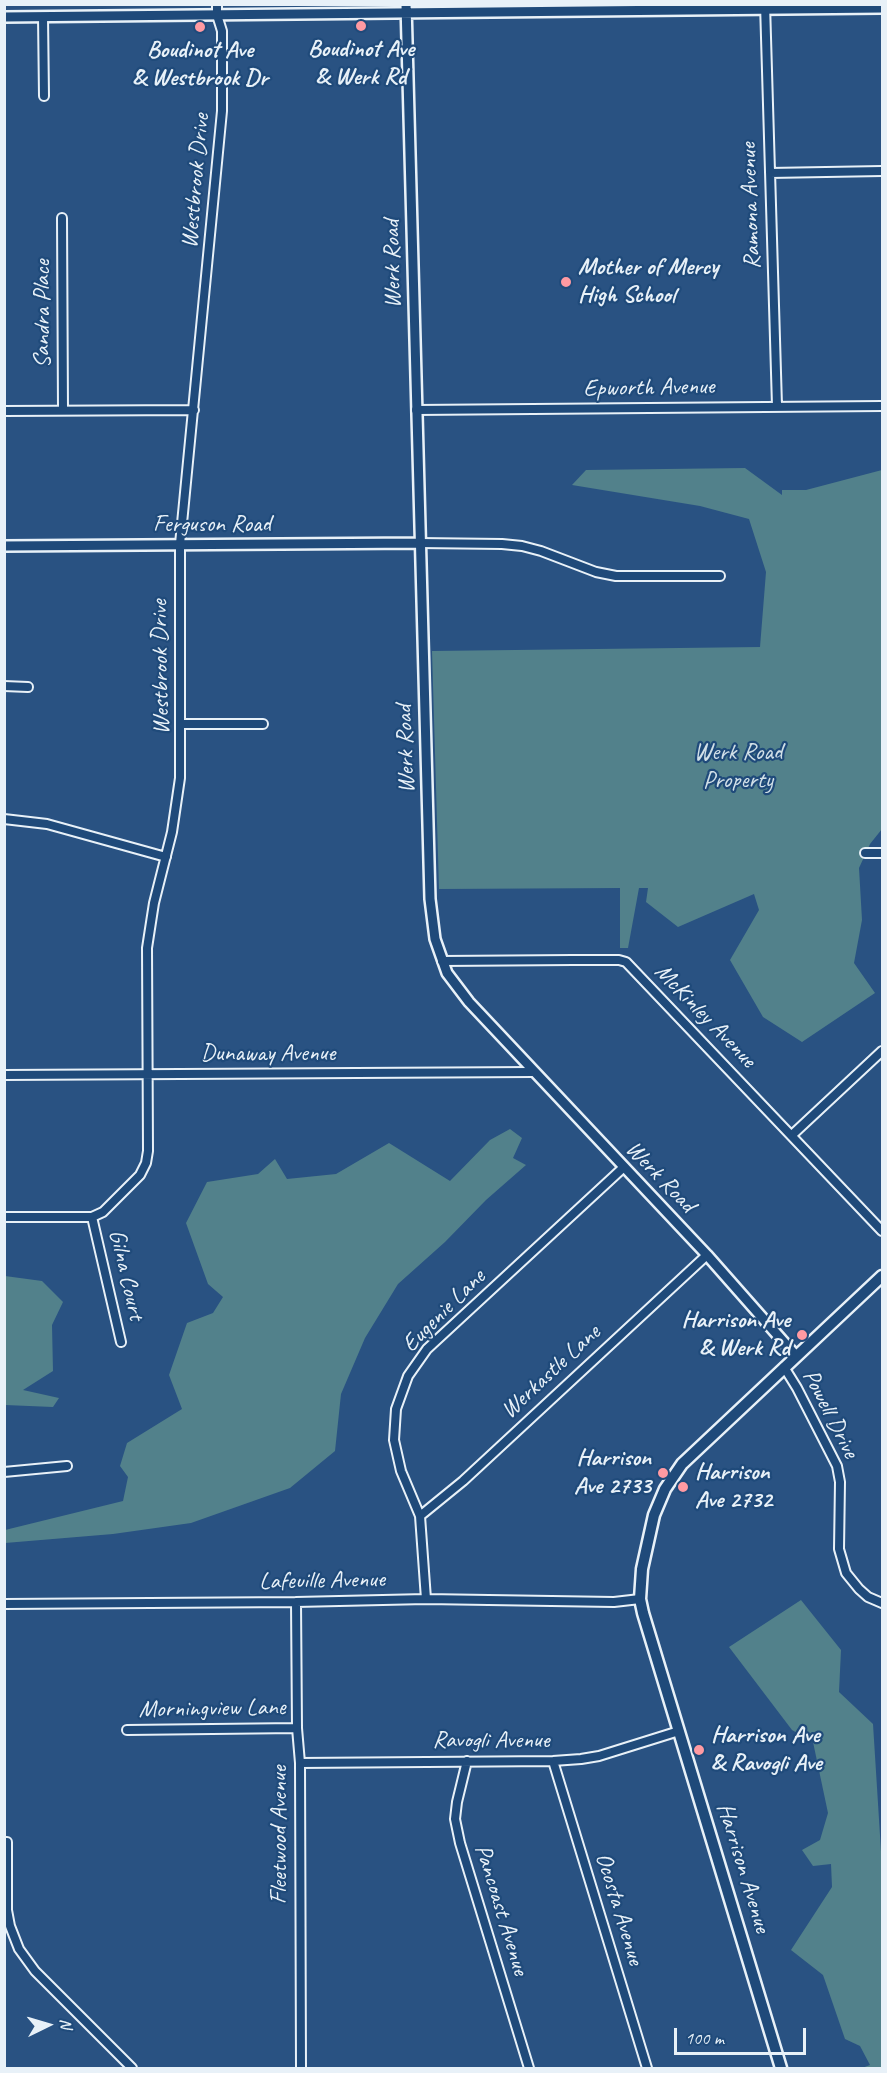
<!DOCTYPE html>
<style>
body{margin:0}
#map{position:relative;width:887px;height:2073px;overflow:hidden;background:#295282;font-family:Caveat,sans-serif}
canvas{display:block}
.frame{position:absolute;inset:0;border:6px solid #e8f1f8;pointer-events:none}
.north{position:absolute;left:18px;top:1995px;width:60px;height:60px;-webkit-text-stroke:4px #1f4a7a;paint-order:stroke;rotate:85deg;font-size:16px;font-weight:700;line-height:24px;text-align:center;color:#e8f1f8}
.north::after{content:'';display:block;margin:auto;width:21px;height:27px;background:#e8f1f8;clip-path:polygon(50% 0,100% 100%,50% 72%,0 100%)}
.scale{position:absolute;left:674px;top:2028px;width:132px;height:27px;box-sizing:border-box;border:3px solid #e8f1f8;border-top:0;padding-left:8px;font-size:18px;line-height:21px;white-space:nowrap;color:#e8f1f8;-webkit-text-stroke:4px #1f4a7a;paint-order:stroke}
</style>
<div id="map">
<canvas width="887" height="2073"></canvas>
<div class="frame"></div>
<div class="north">N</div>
<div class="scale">100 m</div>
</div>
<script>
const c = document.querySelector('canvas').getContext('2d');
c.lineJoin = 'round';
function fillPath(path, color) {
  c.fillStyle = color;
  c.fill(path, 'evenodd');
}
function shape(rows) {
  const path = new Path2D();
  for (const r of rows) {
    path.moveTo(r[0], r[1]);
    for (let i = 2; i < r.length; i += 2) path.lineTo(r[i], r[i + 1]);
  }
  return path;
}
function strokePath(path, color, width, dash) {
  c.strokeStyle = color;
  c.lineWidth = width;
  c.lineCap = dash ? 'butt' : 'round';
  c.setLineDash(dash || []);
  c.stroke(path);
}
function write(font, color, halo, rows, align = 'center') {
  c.font = font + ' Caveat,sans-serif';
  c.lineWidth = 4.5;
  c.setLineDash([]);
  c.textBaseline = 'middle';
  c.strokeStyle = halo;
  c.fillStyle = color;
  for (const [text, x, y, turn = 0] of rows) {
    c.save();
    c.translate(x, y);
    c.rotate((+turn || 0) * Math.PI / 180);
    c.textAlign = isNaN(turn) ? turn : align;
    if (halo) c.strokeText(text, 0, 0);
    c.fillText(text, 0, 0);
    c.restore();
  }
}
const green = shape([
 [745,468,782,495,782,490,806,490,882,470,882,829,870,844,859,868,862,920,854,963,875,993,802,1042,763,1017,730,960,759,910,754,894,678,927,646,902,648,888,639,888,628,948,620,948,620,888,439,889,432,651,760,647,766,572,749,519,700,506,572,485,586,470],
 [510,1129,522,1138,513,1158,526,1165,486,1200,445,1242,398,1284,365,1338,341,1394,335,1451,290,1488,191,1523,113,1534,5,1543,5,1530,123,1501,128,1477,120,1466,127,1443,182,1409,169,1375,187,1323,213,1313,223,1297,208,1284,186,1223,207,1182,258,1174,275,1159,287,1179,336,1174,389,1143,450,1181,490,1140],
 [5,1276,42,1281,63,1302,52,1325,53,1371,23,1390,59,1398,53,1407,5,1405],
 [801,1600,841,1650,839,1692,873,1724,882,1867,882,2068,862,2068,870,2065,860,2046,845,2039,823,1975,791,1950,832,1887,831,1864,813,1866,802,1850,820,1840,828,1813,813,1742,792,1730,729,1647]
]);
const minor = shape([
 [765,4,777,406],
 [43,17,44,96],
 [770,173,882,171],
 [62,218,63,410],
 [416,410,882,406],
 [4,411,194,410],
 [419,543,502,544,522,546,541,551,596,572,616,576,720,576],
 [4,686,28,687],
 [181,724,263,724],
 [4,819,47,824,166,857],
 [865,853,882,853],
 [442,961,573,960,619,960,626,962,882,1231],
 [4,1075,533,1072],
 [792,1135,882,1051],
 [4,1217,92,1217,103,1212,140,1175,146,1163,148,1151,147,948,154,903,172,832,180,778,180,544,222,111,222,31,217,15,217,4],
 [92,1217,121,1342],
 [784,1367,797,1388,837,1466,840,1482,839,1549,846,1573,859,1589,868,1597,882,1603],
 [4,1472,67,1466],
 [420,1516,463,1481,707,1255],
 [426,1599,420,1516,401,1471,394,1440,396,1409,408,1376,427,1349,624,1167],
 [296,1602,297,1728,300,1763,301,2068],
 [4,1604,296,1602,426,1599,614,1602,640,1599],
 [127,1730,297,1728],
 [467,1761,457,1802,455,1819,460,1843,529,2068],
 [553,1761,647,2068],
 [300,1763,553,1761,581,1759,599,1756,679,1731],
 [4,1842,7,1842,7,1910,10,1926,19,1949,35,1971,132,2068]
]);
const tertiary = shape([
 [406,4,430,899,435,939,447,973,469,1002,707,1255,796,1356],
 [4,17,882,8],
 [4,546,419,543]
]);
const secondary = shape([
 [781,2068,643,1613,640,1599,642,1569,654,1515,665,1489,682,1464,882,1276]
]);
const markers = [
 [361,26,6,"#ff9aa2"],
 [200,27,6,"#ff9aa2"],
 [566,282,6,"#ff9aa2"],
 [802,1335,6,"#ff9aa2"],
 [663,1473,6,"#ff9aa2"],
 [683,1487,6,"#ff9aa2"],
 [699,1750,6,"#ff9aa2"]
];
const poiNames = [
 ["Boudinot Ave",361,50,"center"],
 ["& Werk Rd",361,78,"center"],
 ["Boudinot Ave",200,51,"center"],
 ["& Westbrook Dr",200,79,"center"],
 ["Mother of Mercy",578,268],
 ["High School",578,296],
 ["Harrison Ave",790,1321,"right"],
 ["& Werk Rd",790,1349,"right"],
 ["Harrison",651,1459,"right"],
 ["Ave 2733",651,1487,"right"],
 ["Harrison",695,1473],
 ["Ave 2732",695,1501],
 ["Harrison Ave",711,1736],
 ["& Ravogli Ave",711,1764]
];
const streetNames = [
 ["Westbrook Drive",196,181,-85],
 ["Ramona Avenue",751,206,-92],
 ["Werk Road",393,264,-91],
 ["Sandra Place",43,314,-90],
 ["Epworth Avenue",649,388,-1],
 ["Ferguson Road",212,525],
 ["Westbrook Drive",161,667,-91],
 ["Werk Road",406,749,-92],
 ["McKinley Avenue",705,1016,46],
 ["Dunaway Avenue",268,1054],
 ["Werk Road",660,1177,46],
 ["Gilna Court",126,1275,77],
 ["Eugenie Lane",444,1311,-45],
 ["Werkastle Lane",551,1372,-43],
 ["Powell Drive",830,1414,63],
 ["Lafeuille Avenue",322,1581,-1],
 ["Morningview Lane",212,1709,-1],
 ["Ravogli Avenue",491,1741],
 ["Fleetwood Avenue",280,1835,-90],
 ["Harrison Avenue",743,1868,73],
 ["Ocosta Avenue",619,1909,73],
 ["Pancoast Avenue",501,1910,73]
];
const parkNames = [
 ["Werk Road",738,753],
 ["Property",738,781]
];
fillPath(green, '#52818b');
strokePath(minor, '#e8f1f8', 12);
strokePath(tertiary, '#e8f1f8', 14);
strokePath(secondary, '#e8f1f8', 15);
strokePath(minor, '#1f4a7a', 8);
strokePath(tertiary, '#1f4a7a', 9);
strokePath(secondary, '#1f4a7a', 10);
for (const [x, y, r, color] of markers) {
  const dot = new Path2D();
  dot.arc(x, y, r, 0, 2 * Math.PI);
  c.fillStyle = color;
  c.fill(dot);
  strokePath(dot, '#1f4a7a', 2);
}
write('bold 24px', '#e8f1f8', '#1f4a7a', poiNames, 'left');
write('24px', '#e8f1f8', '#1f4a7a', streetNames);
write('24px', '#d2e0e8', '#1f4a7a', parkNames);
</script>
